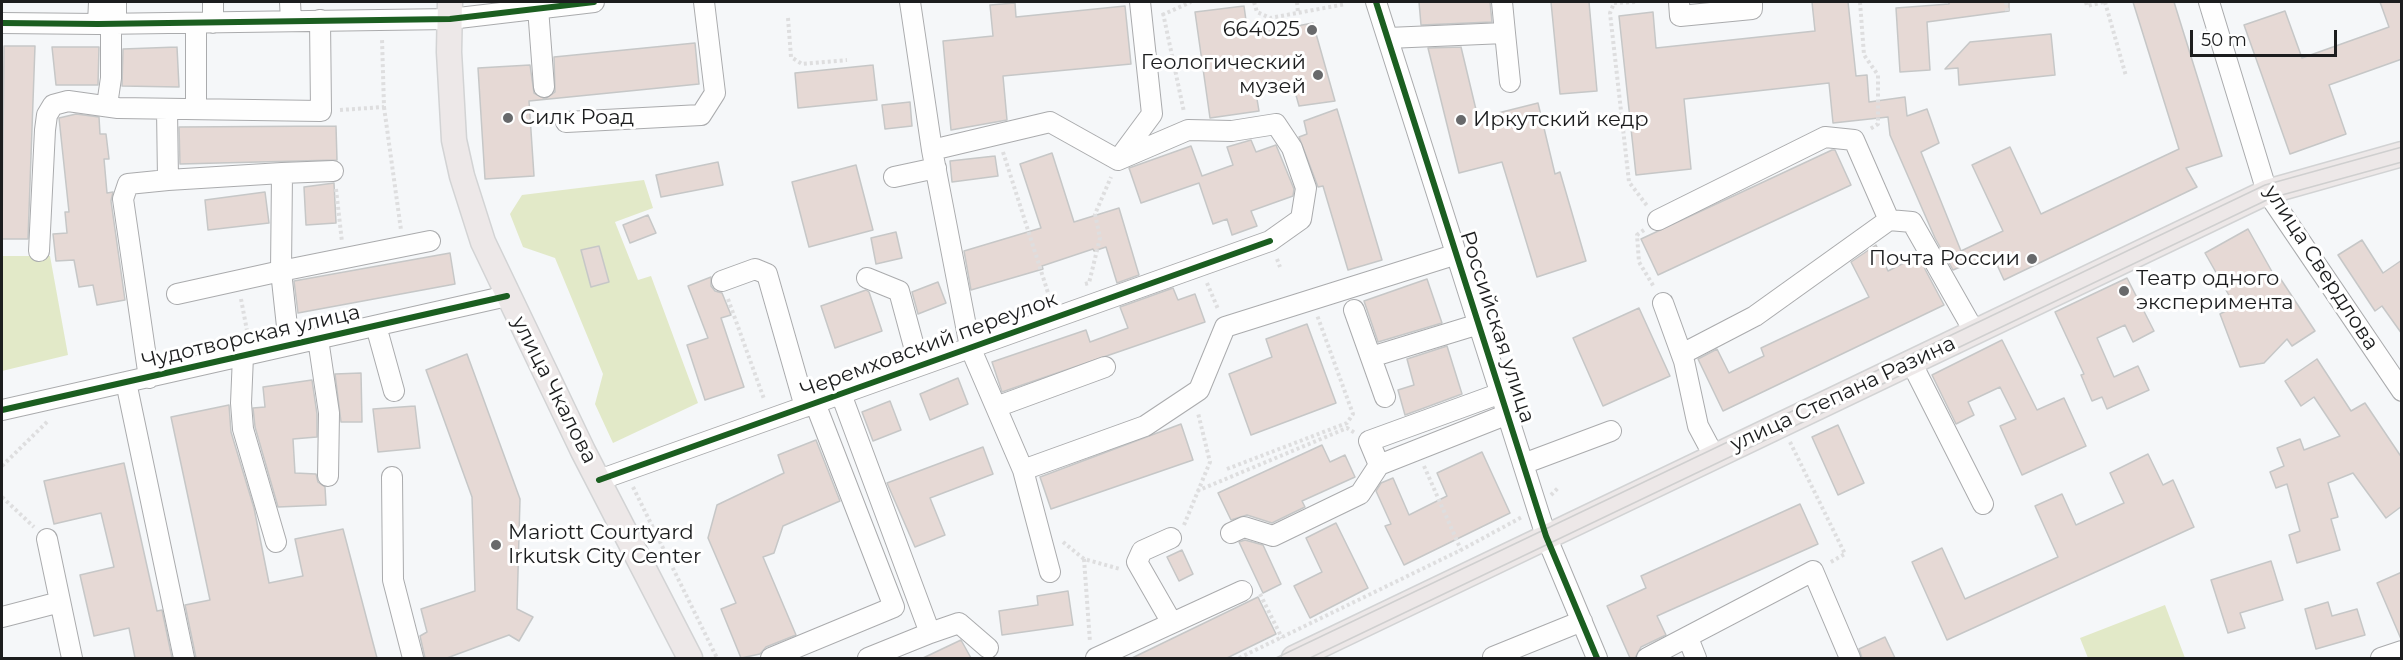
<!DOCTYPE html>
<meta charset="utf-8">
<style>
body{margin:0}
#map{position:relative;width:2403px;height:660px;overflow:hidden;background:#f5f7f9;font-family:Montserrat,sans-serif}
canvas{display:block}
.frame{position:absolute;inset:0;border:3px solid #1c1d1e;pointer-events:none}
.scale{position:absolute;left:2190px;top:30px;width:147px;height:27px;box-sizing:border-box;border:3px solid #1c1d1e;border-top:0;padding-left:8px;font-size:18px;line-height:21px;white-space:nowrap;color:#1c1d1e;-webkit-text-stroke:4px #fff;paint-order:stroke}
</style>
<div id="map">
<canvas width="2403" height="660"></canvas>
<div class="frame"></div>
<div class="scale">50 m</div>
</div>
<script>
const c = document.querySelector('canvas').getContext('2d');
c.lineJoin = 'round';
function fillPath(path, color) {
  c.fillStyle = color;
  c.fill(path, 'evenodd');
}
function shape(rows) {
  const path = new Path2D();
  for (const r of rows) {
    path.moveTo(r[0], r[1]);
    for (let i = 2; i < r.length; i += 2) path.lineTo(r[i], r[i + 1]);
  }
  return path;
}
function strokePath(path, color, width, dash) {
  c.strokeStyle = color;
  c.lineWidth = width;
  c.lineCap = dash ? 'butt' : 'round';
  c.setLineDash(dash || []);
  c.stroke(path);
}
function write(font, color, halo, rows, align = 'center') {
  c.font = font + ' Montserrat,sans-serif';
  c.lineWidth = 6;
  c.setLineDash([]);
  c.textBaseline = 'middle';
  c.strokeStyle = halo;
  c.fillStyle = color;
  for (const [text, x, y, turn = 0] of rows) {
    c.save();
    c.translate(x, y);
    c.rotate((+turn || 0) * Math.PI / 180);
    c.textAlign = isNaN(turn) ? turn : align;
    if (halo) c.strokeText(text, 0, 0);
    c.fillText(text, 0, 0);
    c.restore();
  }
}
const green = shape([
 [644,180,653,208,615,222,638,280,651,276,698,403,613,443,595,404,603,374,555,258,523,247,510,214,522,195],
 [2,256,50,256,68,355,2,371],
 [2165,605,2185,658,2088,658,2080,638]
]);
const building = shape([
 [1419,2,1490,2,1492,22,1421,25,1419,2],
 [1551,2,1589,2,1597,91,1560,94,1551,2],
 [1812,2,1848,2,1856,76,1867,75,1869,102,1905,97,1907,116,1927,109,1939,143,1921,152,1961,251,2003,231,1972,165,2010,147,2041,214,2179,149,2133,2,2174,2,2222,156,2186,168,2197,187,2004,280,1992,254,1953,270,1935,238,1890,135,1888,117,1833,123,1829,83,1684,99,1691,169,1636,175,1619,16,1653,12,1656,48,1815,31,1812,2],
 [1949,2,2009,2,2009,11,1927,22,1930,70,1900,72,1896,8,1949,4,1949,2],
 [2380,2,2402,2,2402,59,2329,85,2346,134,2290,154,2244,25,2285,11,2302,58,2389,27,2380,2],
 [1015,3,1016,17,1125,6,1131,64,1003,76,1007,120,951,130,943,41,993,36,990,5,1015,3],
 [1244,6,1248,35,1313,23,1335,101,1299,106,1294,88,1256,93,1259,111,1210,118,1195,12,1244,6],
 [2051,34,2055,75,1959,85,1958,68,1945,69,1970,42,2051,34],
 [695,43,699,84,529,101,534,176,485,179,478,68,530,65,534,93,545,99,555,92,554,57,695,43],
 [4,46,35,46,28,239,2,239,4,46],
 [52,47,99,47,98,85,56,85,52,47],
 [177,47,179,87,122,86,123,49,177,47],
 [1461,47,1478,118,1538,103,1555,174,1560,172,1586,261,1537,277,1502,162,1459,173,1428,48,1461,47],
 [873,65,877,100,798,108,795,73,873,65],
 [910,102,912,126,885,129,882,105,910,102],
 [1337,109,1382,260,1348,270,1323,186,1318,187,1299,137,1307,134,1304,121,1337,109],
 [76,114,99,117,100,134,106,134,109,159,104,159,107,193,113,192,111,201,125,300,97,305,93,285,79,287,74,260,56,261,53,234,67,233,65,212,69,212,59,118,76,114],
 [336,126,337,160,180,164,179,127,336,126],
 [1251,140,1256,152,1276,145,1294,189,1293,196,1251,211,1257,226,1232,235,1227,219,1213,224,1199,183,1141,203,1129,168,1191,146,1202,176,1233,165,1227,147,1251,140],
 [1832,150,1835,150,1851,185,1658,275,1641,239,1832,150],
 [1052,153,1074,222,1119,208,1139,275,1117,283,1106,247,1094,251,1093,249,1042,266,1043,269,971,290,964,251,1041,228,1020,164,1052,153],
 [995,156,998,176,952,182,950,161,995,156],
 [718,162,723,185,661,197,656,175,718,162],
 [856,165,873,230,809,247,792,182,856,165],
 [334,183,336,223,306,225,304,187,334,183],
 [265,192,269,223,208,230,205,200,265,192],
 [648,215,656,233,630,243,623,225,648,215],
 [2248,229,2275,277,2278,275,2315,331,2292,346,2287,339,2264,363,2240,367,2220,314,2235,306,2205,253,2248,229],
 [896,232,902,258,876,264,871,238,896,232],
 [2362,240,2383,273,2402,260,2402,334,2382,306,2375,311,2338,255,2362,240],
 [1876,245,1888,271,1918,256,1944,305,1723,411,1698,359,1717,349,1729,373,1764,356,1761,348,1869,297,1851,262,1876,245],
 [599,246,609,282,591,287,581,250,599,246],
 [450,253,455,284,298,313,294,281,450,253],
 [711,277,711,286,715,291,722,293,731,315,721,318,744,387,705,400,687,345,708,338,688,286,711,277],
 [2127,278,2154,331,2133,342,2125,325,2097,338,2114,377,2138,366,2149,390,2107,409,2102,397,2092,401,2081,375,2084,374,2055,312,2127,278],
 [1427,279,1442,323,1378,342,1364,301,1427,279],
 [938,282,946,303,918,314,912,292,938,282],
 [1173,288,1178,300,1195,294,1205,322,1002,392,992,362,1086,330,1090,342,1128,328,1120,307,1173,288],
 [866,290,869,292,882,331,835,348,821,306,866,290],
 [1639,308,1670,376,1603,406,1573,338,1639,308],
 [1307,324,1336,403,1251,435,1229,374,1272,357,1266,339,1307,324],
 [2002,340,2037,410,2064,398,2086,446,2022,475,2000,426,2016,419,2000,387,1968,402,1974,415,1956,424,1932,375,2002,340],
 [1447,346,1462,394,1405,415,1398,390,1414,385,1407,359,1447,346],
 [467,354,520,499,517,609,533,617,519,641,509,635,447,658,425,658,420,636,427,632,421,609,475,591,472,497,426,370,467,354],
 [2317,359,2351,411,2365,403,2402,458,2402,506,2386,518,2353,473,2328,483,2338,517,2331,519,2340,550,2297,563,2289,535,2300,531,2287,484,2276,488,2270,472,2284,466,2277,448,2300,439,2304,450,2340,436,2314,397,2301,406,2285,381,2317,359],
 [361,373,362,422,341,422,335,374,361,373],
 [958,378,968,404,930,420,920,394,958,378],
 [312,380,317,414,317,437,293,439,295,473,316,474,318,482,325,487,326,505,278,507,255,427,253,408,265,407,263,387,312,380],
 [890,401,901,430,873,441,862,412,890,401],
 [229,405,231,432,254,508,269,583,303,576,295,539,343,529,377,658,196,658,185,605,210,600,171,417,229,405],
 [415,406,420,448,378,452,373,409,415,406],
 [1181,424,1193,460,1051,509,1040,477,1181,424],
 [1838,425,1864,483,1838,495,1812,437,1838,425],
 [816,440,840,501,783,526,774,553,763,557,796,635,766,647,760,654,741,658,721,609,736,603,708,538,717,505,784,473,778,455,816,440],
 [1322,445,1330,462,1345,455,1355,477,1302,501,1305,507,1272,523,1247,515,1231,520,1218,493,1322,445],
 [983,447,993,474,930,498,945,535,915,547,887,483,983,447],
 [1482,452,1510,513,1404,565,1385,526,1391,524,1376,491,1381,483,1393,478,1409,515,1447,496,1437,473,1482,452],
 [2148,454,2163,485,2173,480,2194,527,1947,640,1912,562,1942,548,1965,599,2058,557,2035,506,2062,494,2076,525,2124,503,2110,473,2148,454],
 [124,463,157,611,162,610,172,658,135,658,129,628,94,636,80,575,114,567,101,513,54,524,44,481,124,463],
 [1800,504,1818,544,1657,616,1666,635,1641,647,1635,658,1630,658,1607,606,1646,588,1641,576,1800,504],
 [1336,523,1368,588,1310,618,1294,586,1322,572,1306,538,1336,523],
 [1245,540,1263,545,1281,584,1263,593,1239,542,1245,540],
 [1182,550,1193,574,1179,581,1167,557,1182,550],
 [2271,561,2283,600,2240,613,2245,628,2228,633,2211,580,2271,561],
 [2402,572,2402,639,2401,639,2377,583,2402,572],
 [1068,591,1073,625,1002,635,999,611,1038,605,1037,596,1068,591],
 [1258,597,1276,634,1227,658,1132,658,1258,597],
 [2328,602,2332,616,2357,609,2365,635,2316,649,2305,609,2328,602],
 [1885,637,1895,658,1862,658,1859,649,1885,637],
 [961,640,971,658,923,658,961,640]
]);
const path = shape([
 [1254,2,1257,12,1270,18,1346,4],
 [1297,2,1298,13],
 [1635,2,1614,3,1610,13,1629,182,1648,207],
 [1860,2,1864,55,1878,75,1878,124,1870,129],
 [2006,2,2007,11],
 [2086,2,2087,6,2104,2],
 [2105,2,2126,76],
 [1163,13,1184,112],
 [1162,15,1191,2],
 [788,18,791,57,802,64,847,60],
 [384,107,401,230],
 [340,110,384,107,382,39],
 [1003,152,1050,299],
 [336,189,342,242],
 [1644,230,1637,235,1639,262,1654,287],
 [1277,259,1280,267],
 [1207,283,1218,309],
 [1085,284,1089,283,1100,238,1095,214,1111,177],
 [241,299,248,336],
 [728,299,764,399],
 [1790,442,1845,554,1829,563],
 [2,466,48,421],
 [1424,466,1461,550],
 [1227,469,1347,423,1353,414,1317,315],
 [633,487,717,658],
 [1197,491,1347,428,1355,433],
 [1551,495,1559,487],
 [2,497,34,527],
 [1184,525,1210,462,1198,413],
 [1063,542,1084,559,1120,569],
 [1084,559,1090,642],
 [1260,594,1282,638],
 [1239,658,1461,550,1522,517]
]);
const minor = shape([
 [213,2,213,23],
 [290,2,291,21],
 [910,2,932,150,970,347,1023,470,1050,572],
 [1376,2,1546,536,1597,658],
 [1679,2,1680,16,1752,9,1752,2],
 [2209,2,2267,192,2402,391],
 [538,8,544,87],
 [2,23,98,24,450,19,594,2],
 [116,23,116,2],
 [98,24,99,2],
 [1505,33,1510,82],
 [1388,38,1505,33,1502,2],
 [107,105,111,78,111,24],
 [196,109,196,23],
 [566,122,701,115,715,93,704,2],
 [932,150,1050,122,1118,160,1152,114,1140,2],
 [894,177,936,168],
 [168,180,282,173],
 [1658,220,1825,137,1854,140,1889,220,1912,222,1974,331],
 [39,251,45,130,47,115,53,105,68,101,118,108,321,111,320,20],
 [867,278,899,291,919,365],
 [722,281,755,269,767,274,805,407],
 [177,294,281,271,282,173,333,171],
 [1663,303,1684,361,1698,426,1714,456],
 [1354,310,1385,397],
 [376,326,394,391],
 [318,339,329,413,328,476],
 [289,345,281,271,430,241],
 [1682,354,1755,316,1889,220],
 [243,356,241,403,243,429,276,542],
 [1371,357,1479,324],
 [1911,362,1983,504],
 [149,378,123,199,128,184,168,180,167,109],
 [126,382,184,658],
 [841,394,930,633,868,658],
 [996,407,1105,367],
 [2,410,507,296],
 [1523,464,1611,431],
 [1379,465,1369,441,1501,393],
 [1023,470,1145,426,1199,390,1225,327,1457,254],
 [392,477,393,580,413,658],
 [599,480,1270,241,1301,219,1306,188,1292,148,1276,124,1232,131,1188,130,1118,160],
 [1231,533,1244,527,1273,536,1360,494,1379,465,1508,414],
 [1171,538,1142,551,1137,562,1172,623],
 [47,539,72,658],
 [2,617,60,602],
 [930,633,959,623,988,648],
 [1688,638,1696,658],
 [1493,657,1582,621],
 [771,658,894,607,815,403],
 [1096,658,1242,591],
 [1647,658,1813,571,1850,658],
 [2381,658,2402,651]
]);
const major = shape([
 [450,2,449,52,454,140,462,176,483,242,583,451,690,658],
 [1294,658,2267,192,2402,154]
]);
const tram = shape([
 [1276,658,2265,185,2402,147],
 [1310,658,2271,198,2402,162]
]);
const cycleway = shape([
 [1376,2,1546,536,1597,658],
 [2,23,98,24,450,19,594,2],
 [2,410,507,296],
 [599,480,1270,241]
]);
const markers = [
 [1312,30,6,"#68696b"],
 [1318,75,6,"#68696b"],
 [508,118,6,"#68696b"],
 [1461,120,6,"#68696b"],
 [2032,259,6,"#68696b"],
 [2124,291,6,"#68696b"],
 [496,545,6,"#68696b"]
];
const poiNames = [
 ["664025",1300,30,"right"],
 ["Геологический",1306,63,"right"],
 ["музей",1306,87,"right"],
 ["Силк Роад",520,118],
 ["Иркутский кедр",1473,120],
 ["Почта России",2020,259,"right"],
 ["Театр одного",2136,279],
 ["эксперимента",2136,303],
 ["Mariott Courtyard",508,533],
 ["Irkutsk City Center",508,557]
];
const streetNames = [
 ["улица Свердлова",2321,268,57],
 ["Российская улица",1497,327,72],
 ["Чудотворская улица",251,337,-13],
 ["Черемховский переулок",929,345,-20],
 ["улица Чкалова",554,390,63],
 ["улица Степана Разина",1843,394,-25]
];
fillPath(green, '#e2e9c8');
fillPath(building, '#e6d9d5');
strokePath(building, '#c6c7c7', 1.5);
strokePath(minor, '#aaabad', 22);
strokePath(major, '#d2d3d4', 27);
strokePath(path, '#dededf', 4, [3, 3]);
strokePath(minor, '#fefefe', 20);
strokePath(major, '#ede8e8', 24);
strokePath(tram, '#cfcfcf', 1.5);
strokePath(cycleway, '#1b5e20', 6);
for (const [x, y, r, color] of markers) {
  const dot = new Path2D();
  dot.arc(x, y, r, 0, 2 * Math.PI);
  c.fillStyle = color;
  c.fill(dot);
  strokePath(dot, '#fff', 2);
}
write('21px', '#1c1d1e', '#fff', poiNames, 'left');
write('21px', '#1c1d1e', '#fff', streetNames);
</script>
